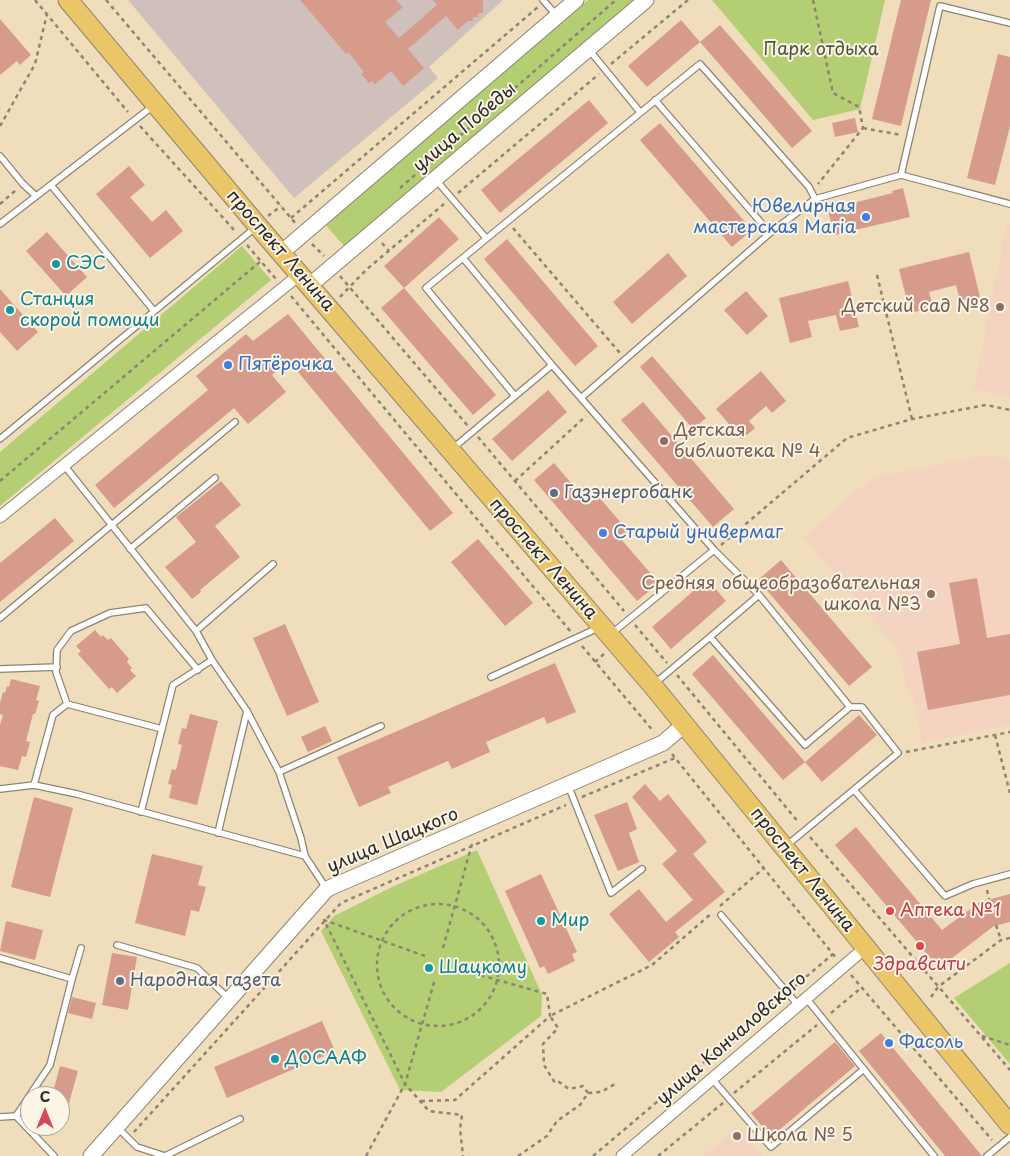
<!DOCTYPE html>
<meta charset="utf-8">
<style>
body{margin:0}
#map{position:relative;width:1010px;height:1156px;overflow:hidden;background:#efddbb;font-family:"Playpen Sans",sans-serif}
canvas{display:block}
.north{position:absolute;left:20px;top:1086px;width:50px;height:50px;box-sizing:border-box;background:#fcf5e5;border:1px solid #a8a49b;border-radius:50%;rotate:0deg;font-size:14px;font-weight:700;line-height:20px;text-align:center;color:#2b2b2b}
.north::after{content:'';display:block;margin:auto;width:18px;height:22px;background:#d1495b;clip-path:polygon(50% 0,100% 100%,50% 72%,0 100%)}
</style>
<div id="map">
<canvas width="1010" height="1156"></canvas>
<div class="north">С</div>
</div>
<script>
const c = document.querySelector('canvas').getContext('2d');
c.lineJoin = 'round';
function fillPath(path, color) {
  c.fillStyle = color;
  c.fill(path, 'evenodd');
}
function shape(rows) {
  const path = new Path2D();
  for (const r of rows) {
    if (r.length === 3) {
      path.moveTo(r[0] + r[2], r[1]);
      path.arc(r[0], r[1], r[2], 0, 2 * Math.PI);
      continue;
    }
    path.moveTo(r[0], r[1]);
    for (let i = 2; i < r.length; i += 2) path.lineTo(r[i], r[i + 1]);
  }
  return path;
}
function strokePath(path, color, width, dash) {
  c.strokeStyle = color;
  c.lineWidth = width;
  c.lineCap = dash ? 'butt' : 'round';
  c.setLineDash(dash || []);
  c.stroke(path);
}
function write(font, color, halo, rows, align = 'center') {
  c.font = font + ' "Playpen Sans",sans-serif';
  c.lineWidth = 4;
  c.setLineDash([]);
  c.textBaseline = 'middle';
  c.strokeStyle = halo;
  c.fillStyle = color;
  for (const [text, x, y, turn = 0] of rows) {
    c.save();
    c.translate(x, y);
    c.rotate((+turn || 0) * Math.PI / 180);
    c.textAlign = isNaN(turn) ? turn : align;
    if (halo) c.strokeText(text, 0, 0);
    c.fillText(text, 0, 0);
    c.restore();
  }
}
const built = shape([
 [1007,223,1010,224,1010,398,974,389],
 [985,455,1010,460,1010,725,922,743,913,696,908,696,899,651,803,537,873,477],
 [739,1126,762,1156,703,1156]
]);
const industrial = shape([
 [128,0,503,0,429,67,438,78,294,198]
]);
const green = shape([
 [588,0,634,0,344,246,324,223],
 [712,0,885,0,860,109,813,120],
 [242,246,271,280,0,506,0,452],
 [477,850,542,995,541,1016,441,1092,400,1090,321,931,334,916,394,886],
 [1010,963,1010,1064,954,998]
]);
const building = shape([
 [300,0,396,0,403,7,385,22,399,38,437,5,433,0,483,0,483,13,478,13,478,17,473,17,473,21,468,21,458,30,446,16,408,49,424,68,403,86,391,71,375,84,372,81,369,83,361,74,364,72,348,52,346,54],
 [901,0,931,0,901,126,872,119],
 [0,19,31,55,20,65,17,61,0,75],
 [681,20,700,42,647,87,628,66],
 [720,25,812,131,792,148,700,42],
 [998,54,1010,57,1010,126,995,185,967,178],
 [589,100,608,123,500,213,481,190],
 [855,118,858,132,835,137,832,123],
 [660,123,752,230,732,247,640,140],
 [129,166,145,185,130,197,152,222,166,210,183,231,150,258,96,194],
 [903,188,910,217,834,235,827,206,841,203,841,206,893,193,892,191],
 [439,217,459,239,404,288,384,266],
 [47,232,87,277,66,296,26,251],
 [507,239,598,346,575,366,484,259],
 [969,252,980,297,960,301,956,285,929,292,933,308,910,313,899,269],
 [668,253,687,276,632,324,613,302],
 [848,281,859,327,840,331,836,315,808,321,812,337,790,343,779,298],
 [404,288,496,395,473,415,381,308],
 [0,289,38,332,17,351,0,332],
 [746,291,768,316,747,335,724,310],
 [288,314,453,513,430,531,289,361,272,375,286,392,248,424,234,408,114,508,95,485,208,390,196,376,246,334,253,341],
 [652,356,706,418,693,429,640,367],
 [761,371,786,401,772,413,766,406,749,421,755,428,742,439,716,409],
 [548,390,567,412,512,461,492,439],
 [643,402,734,509,713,527,621,420],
 [554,463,589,504,598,496,628,531,620,538,659,583,637,601,534,480],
 [221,481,241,505,215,526,240,557,200,590,201,592,192,599,165,567,196,542,176,517],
 [55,518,74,541,0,602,0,563],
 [478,539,533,603,505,626,451,562],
 [781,560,872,667,849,686,758,580],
 [977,578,987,638,1010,634,1010,695,928,710,917,652,960,644,949,583],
 [707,579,726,601,671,649,652,627],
 [285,624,319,702,287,716,253,638],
 [95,630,101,637,103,635,108,640,111,638,129,659,127,662,132,668,130,670,136,676,117,693,112,687,109,689,78,654,81,651,76,646],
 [713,655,805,762,783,780,692,674],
 [555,663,576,712,547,724,544,717,486,742,490,752,452,769,448,761,388,787,391,793,359,807,337,757],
 [11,679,40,686,36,700,39,701,35,714,33,714,26,741,30,742,26,757,22,756,18,770,0,766,0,725,3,715,0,714,0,703,3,692,5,693,7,686,9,687],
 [190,714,218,721,197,805,169,798,172,785,168,784,172,769,176,770,182,745,178,744,182,728,186,729],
 [859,715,877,735,822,782,805,762],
 [325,726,332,741,308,752,301,737],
 [645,784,660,801,668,794,707,842,693,854,725,892,675,932,679,937,649,962,609,914,639,889,666,922,693,900,662,864,677,851,632,797],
 [34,797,73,808,50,897,11,887],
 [627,802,637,829,629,833,639,862,618,871,594,815],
 [856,827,942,930,980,902,1010,894,1010,922,994,926,939,968,835,845],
 [152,854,203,866,198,885,206,887,199,912,191,910,185,936,135,923],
 [541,874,577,952,572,954,575,961,548,974,544,966,540,968,505,891],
 [6,921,43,930,35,960,0,951],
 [112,953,137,957,128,1010,102,1005],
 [72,997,96,1003,92,1019,68,1013],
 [322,1021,335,1051,227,1098,214,1067],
 [881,1033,889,1043,982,1156,945,1156,859,1051],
 [835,1042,855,1066,771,1137,751,1113],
 [60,1066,78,1071,69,1103,60,1100,60,1096,52,1096]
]);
const path = shape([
 [35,0,128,112],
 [106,0,296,224],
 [813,0,833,93,859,107,863,128,818,184],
 [611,64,688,0],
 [0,126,35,64,47,14],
 [140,126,235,231],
 [863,128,901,135],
 [400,188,616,0],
 [458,193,599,74],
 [0,204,16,190],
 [268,216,281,206],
 [291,218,538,7],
 [513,228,620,353],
 [382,243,389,251],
 [312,244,324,256],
 [247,245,276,279],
 [877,275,912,419],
 [340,276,468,426],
 [291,296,571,632],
 [340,297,366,270,444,204],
 [478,437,624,611],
 [0,481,261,261],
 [515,481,586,416],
 [721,545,847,438,912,419,986,405,1010,410],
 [635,625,667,663],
 [582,646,654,732],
 [595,662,605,653],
 [677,675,799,823],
 [995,735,1010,793],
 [906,752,1010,732],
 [672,754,836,958],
 [582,797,675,758],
 [810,837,1010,1070],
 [987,890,989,899],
 [438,965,61],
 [720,906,764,868],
 [996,925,1001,940],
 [443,948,472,844],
 [425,956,324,920,405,1084,429,1111,462,1115,460,1129,463,1156],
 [851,975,992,1140],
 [794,987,833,954],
 [931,997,938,987,1001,940,1010,938],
 [831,1013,861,988],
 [982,1036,1010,1045],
 [588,1093,583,1086,569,1089,559,1082,555,1083,544,1065,543,1044,558,1028,550,1016,652,965,712,913],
 [734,1093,817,1025],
 [421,1101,455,1100,550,1016,547,994,455,968],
 [134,1132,341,903,566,805],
 [366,1156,405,1084,435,979],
 [518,1156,547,1136,557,1121,580,1105,588,1093,601,1092,615,1084],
 [593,1156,780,998],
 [658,1156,723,1103]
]);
const service = shape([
 [543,0,557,16],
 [590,51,640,112],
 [655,100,770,233],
 [0,156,23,184,36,196],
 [901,175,940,6,1010,23],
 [436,180,486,238],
 [51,185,154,311],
 [0,224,153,106],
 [463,258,552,365],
 [515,396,426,288,700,64,809,187,815,199],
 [581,398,770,233,815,199,901,175,1010,204],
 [0,439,256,227],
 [452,449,552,365,714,550,759,595,850,707],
 [64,465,196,631,212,660,247,711,279,772,301,838,305,856],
 [130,549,215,478],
 [0,618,235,422],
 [196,631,273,564],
 [611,634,714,550],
 [710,637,759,595],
 [0,669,57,667],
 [491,677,598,628],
 [654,684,710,637,805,745,850,707,862,707,898,753,786,846],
 [67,704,56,672,57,650,71,631,110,613,146,608,198,670],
 [279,772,381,726],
 [34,785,53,715,67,704,162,729],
 [568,785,611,893,642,869],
 [0,789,34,785,77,794,305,856,326,888],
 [855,791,945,896,973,884,1010,874],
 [141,812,173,685,212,660],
 [218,833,247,711],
 [721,915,798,1005],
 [117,945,197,968,229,999],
 [0,958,72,979,50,1065,16,1116],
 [72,979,81,948],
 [806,998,934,1156],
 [713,1080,771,1147,864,1069],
 [0,1117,16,1116,54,1156],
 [117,1127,137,1147,165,1156,240,1119],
 [987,1156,1010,1137]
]);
const minor = shape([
 [0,517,299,275],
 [622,1156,865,948]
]);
const tertiary = shape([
 [281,253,576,0],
 [309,286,646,0],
 [91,1156,327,889,663,743,685,724]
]);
const primary = shape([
 [68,0,257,225,653,686,1010,1125]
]);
const markers = [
 [866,217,5,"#3f7fe0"],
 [56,264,5,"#0f9aa8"],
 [1000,307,5,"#8d6e63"],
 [10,310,5,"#0f9aa8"],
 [228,365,5,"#3f7fe0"],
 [664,441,5,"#8d6e63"],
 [554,493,5,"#5c6f8a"],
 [603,533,5,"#3f7fe0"],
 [931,594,5,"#8d6e63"],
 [890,911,5,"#e0444e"],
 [541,921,5,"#0f9aa8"],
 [920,946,5,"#e0444e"],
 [429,968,5,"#0f9aa8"],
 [120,981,5,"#5c6f8a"],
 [889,1043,5,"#3f7fe0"],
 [275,1059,5,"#0f9aa8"],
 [737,1136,5,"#8d6e63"]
];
const parkNames = [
 ["Парк отдыха",821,50]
];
const streetNames = [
 ["улица Победы",465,128,-40],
 ["проспект Ленина",280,251,49],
 ["проспект Ленина",543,559,49],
 ["улица Шацкого",393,841,-23],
 ["проспект Ленина",802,870,51],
 ["улица Кончаловского",732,1039,-41]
];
const shopNames = [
 ["Ювелирная",856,207,"right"],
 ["мастерская Maria",856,228,"right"],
 ["Пятёрочка",238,365],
 ["Старый универмаг",613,533],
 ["Фасоль",899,1043]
];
const cultureNames = [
 ["СЭС",66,264],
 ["Станция",20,300],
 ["скорой помощи",20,321],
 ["Мир",551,921],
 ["Шацкому",439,968],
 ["ДОСААФ",285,1059]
];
const educationNames = [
 ["Детский сад №8",990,307],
 ["Детская",674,431,"left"],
 ["библиотека № 4",674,452,"left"],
 ["Средняя общеобразовательная",921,584],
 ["школа №3",921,605],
 ["Школа № 5",747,1136,"left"]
];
const serviceNames = [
 ["Газэнергобанк",564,493],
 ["Народная газета",130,981]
];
const healthNames = [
 ["Аптека №1",900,911],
 ["Здравсити",920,965,"center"]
];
fillPath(built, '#f4d3c0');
fillPath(industrial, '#d0c0bc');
fillPath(green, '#b4ce73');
fillPath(building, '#d79b8c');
strokePath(service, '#8d8473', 8);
strokePath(minor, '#8d8473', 13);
strokePath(tertiary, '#8d8473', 17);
strokePath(primary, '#8d8473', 21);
strokePath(path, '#8d8473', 2.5, [4, 4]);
strokePath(service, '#fff', 5.5);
strokePath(minor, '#fff', 11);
strokePath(tertiary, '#fff', 15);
strokePath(primary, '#ebc669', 19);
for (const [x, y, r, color] of markers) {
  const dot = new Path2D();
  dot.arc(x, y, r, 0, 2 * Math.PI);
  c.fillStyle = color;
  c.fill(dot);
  strokePath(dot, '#fcf5e5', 2);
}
write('18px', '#4d543d', '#fcf5e5', parkNames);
write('18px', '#2b2b2b', '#fcf5e5', streetNames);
write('18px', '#366cbe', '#fcf5e5', shopNames, 'left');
write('18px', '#0d838f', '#fcf5e5', cultureNames, 'left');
write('18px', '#785e54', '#fcf5e5', educationNames, 'right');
write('18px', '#4e5e75', '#fcf5e5', serviceNames, 'left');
write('18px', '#be3a42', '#fcf5e5', healthNames, 'left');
</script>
